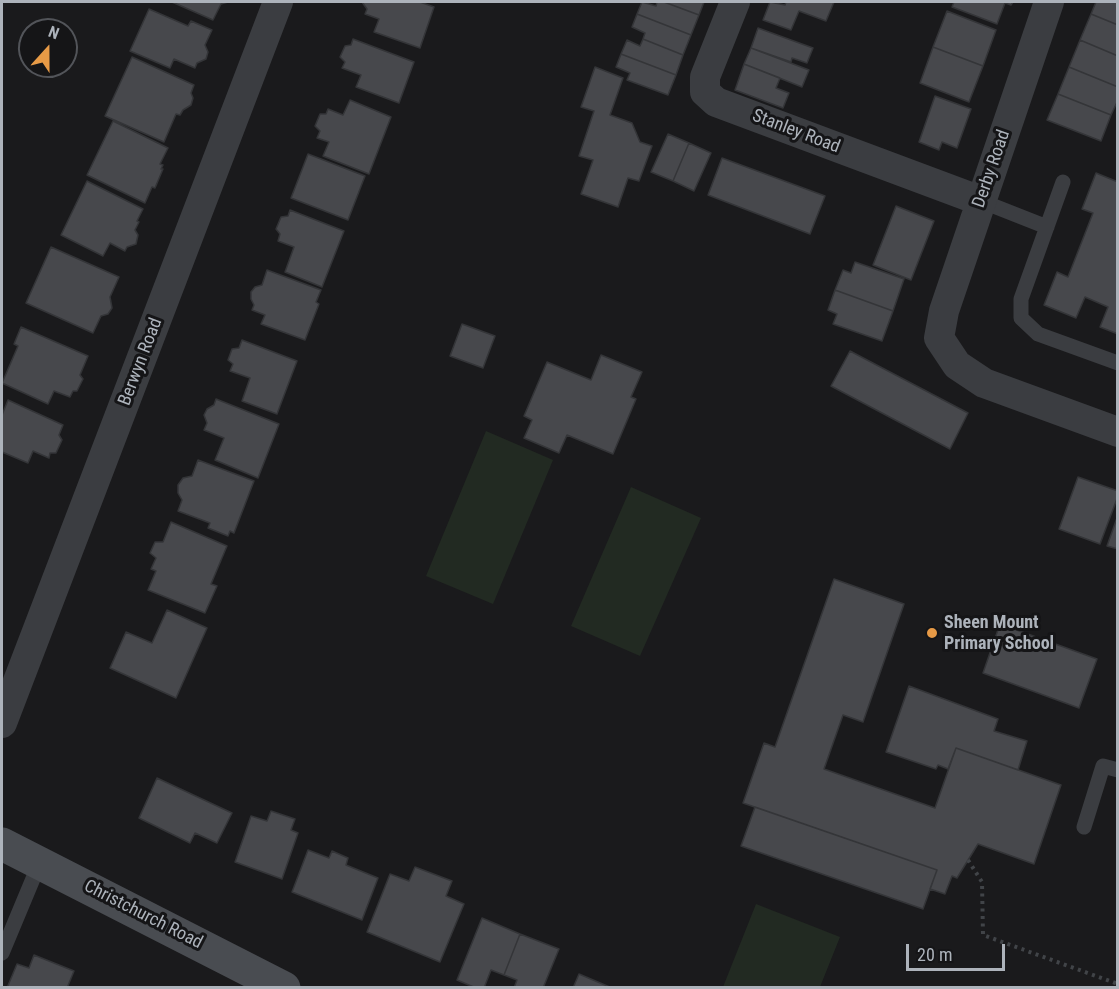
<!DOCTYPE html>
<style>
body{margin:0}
#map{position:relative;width:1119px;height:989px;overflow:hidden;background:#1a1a1c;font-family:"Roboto Condensed",sans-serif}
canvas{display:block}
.frame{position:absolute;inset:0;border:3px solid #adb3bb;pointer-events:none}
.north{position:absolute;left:18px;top:18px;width:60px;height:60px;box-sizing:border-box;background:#151517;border:2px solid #525459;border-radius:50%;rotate:21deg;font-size:16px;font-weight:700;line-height:24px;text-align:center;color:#adb3bb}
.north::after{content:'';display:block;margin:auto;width:21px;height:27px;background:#e79a46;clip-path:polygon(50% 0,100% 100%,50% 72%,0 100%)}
.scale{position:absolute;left:906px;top:944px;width:99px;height:27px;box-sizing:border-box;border:3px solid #adb3bb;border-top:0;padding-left:8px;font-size:18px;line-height:21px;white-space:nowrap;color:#adb3bb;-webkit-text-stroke:4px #151517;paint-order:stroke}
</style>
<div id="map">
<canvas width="1119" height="989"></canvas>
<div class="frame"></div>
<div class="north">N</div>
<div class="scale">20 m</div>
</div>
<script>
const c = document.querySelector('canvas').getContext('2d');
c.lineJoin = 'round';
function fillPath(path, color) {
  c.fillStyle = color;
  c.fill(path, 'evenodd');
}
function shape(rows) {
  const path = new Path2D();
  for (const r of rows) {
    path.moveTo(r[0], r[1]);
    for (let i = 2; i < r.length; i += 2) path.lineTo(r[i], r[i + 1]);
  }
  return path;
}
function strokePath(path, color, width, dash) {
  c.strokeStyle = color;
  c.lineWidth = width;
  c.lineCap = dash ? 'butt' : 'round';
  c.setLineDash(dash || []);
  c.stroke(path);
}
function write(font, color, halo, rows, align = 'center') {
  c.font = font + ' "Roboto Condensed",sans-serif';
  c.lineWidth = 6;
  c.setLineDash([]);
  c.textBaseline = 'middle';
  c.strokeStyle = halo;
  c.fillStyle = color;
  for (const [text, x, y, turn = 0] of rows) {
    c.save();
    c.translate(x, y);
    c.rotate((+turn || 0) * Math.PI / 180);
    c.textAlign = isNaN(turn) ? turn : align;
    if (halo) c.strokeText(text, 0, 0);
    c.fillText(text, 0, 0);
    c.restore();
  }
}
const green = shape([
 [486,431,553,460,493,604,426,576],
 [631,487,701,518,640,656,571,626],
 [756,904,840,937,820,987,723,987]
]);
const building = shape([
 [172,2,228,2,221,4,213,20,172,2],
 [362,2,420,2,434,7,420,48,374,32,379,19,365,14,367,9,362,2],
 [642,2,656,6,657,2,664,2,699,15,691,35,637,14,642,2],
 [664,2,704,2,699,15,664,2],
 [770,2,785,5,786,2,834,2,826,21,799,11,791,30,763,20,770,2],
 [954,2,1013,2,1011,5,1005,3,997,24,952,7,954,2],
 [1096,2,1118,2,1118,25,1091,14,1096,2],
 [149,9,188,26,191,21,212,30,205,45,208,52,206,59,197,63,195,68,174,59,170,68,130,51,149,9],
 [947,11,996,30,983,66,933,47,947,11],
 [637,14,691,35,683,55,643,39,645,33,632,27,637,14],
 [1091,14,1118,25,1118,56,1080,40,1091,14],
 [758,28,813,48,807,63,792,58,791,62,751,48,758,28],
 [353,39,414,62,399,103,356,87,361,75,342,68,345,62,340,57,345,46,351,45,353,39],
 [643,39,683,55,676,75,621,54,627,40,640,46,643,39],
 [1080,40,1118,56,1118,87,1069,67,1080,40],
 [933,47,983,66,969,102,920,83,933,47],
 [751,48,809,70,802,87,744,64,751,48],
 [621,54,676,75,668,95,627,80,630,73,616,67,621,54],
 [132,57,194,85,191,93,193,98,191,105,183,110,180,115,176,114,164,142,105,116,132,57],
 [744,64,780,78,776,88,789,93,783,108,735,90,744,64],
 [595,67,623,78,610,115,632,123,640,142,652,146,639,181,628,178,618,207,581,194,593,160,579,156,594,111,581,107,595,67],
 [1069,67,1118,87,1118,100,1111,115,1058,94,1069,67],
 [1058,94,1111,115,1101,141,1047,120,1058,94],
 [935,96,971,109,957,148,942,142,939,150,919,142,935,96],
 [350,100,391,117,369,174,323,156,329,142,317,138,320,131,315,126,320,114,326,114,328,109,343,115,350,100],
 [113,121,168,148,160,164,163,165,161,169,163,169,155,188,152,187,145,203,87,175,113,121],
 [668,134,689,143,673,181,651,172,668,134],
 [689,143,711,153,694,191,673,181,689,143],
 [308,154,365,176,348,220,291,198,308,154],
 [722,158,825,196,810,234,708,195,722,158],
 [1096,173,1118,182,1118,334,1100,327,1108,307,1085,297,1076,318,1044,305,1057,272,1068,277,1093,213,1082,209,1096,173],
 [87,181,143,209,137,221,139,222,135,230,138,235,136,244,127,247,125,251,110,243,103,256,61,235,87,181],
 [896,206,934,221,911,280,873,265,896,206],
 [290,210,344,231,322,287,285,272,294,247,278,241,280,234,276,229,281,217,288,216,290,210],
 [51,247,119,277,110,297,112,308,108,314,101,316,93,333,26,303,51,247],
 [855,262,904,279,893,311,835,290,843,270,851,273,855,262],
 [267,270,321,290,316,302,319,304,305,340,261,324,265,315,252,310,254,305,251,299,251,292,255,287,262,285,267,270],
 [835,290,893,311,882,341,833,324,837,314,828,310,835,290],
 [462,324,495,336,483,368,450,356,462,324],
 [21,327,88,356,80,375,83,379,77,391,73,391,70,397,54,391,48,404,2,383,18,346,14,344,21,327],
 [242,340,297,361,277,414,242,401,250,378,230,371,233,364,228,360,232,349,239,348,242,340],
 [850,351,968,413,950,449,831,386,850,351],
 [601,355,642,372,631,397,636,399,613,454,567,435,559,453,524,438,532,420,524,416,547,362,591,380,601,355],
 [216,399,279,424,258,478,215,460,224,438,204,430,207,423,204,415,207,409,214,405,216,399],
 [8,400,63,425,59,435,62,440,56,453,50,453,49,458,33,451,28,463,2,452,2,415,8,400],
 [198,460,254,481,234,533,230,531,228,536,208,528,210,523,178,511,182,500,178,493,178,485,183,478,192,476,198,460],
 [1078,477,1118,491,1118,496,1100,544,1059,529,1078,477],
 [1118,515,1118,549,1107,546,1118,515],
 [171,522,227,546,211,584,217,586,205,613,148,590,156,571,151,569,156,558,150,553,155,542,163,542,171,522],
 [834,579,904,604,863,722,843,715,824,769,935,808,956,748,1061,785,1034,864,978,844,957,878,952,876,945,894,930,889,937,870,743,803,764,743,775,747,834,579],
 [167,610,207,628,176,698,110,668,126,632,152,643,167,610],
 [1000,624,1097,659,1079,708,983,673,1000,624],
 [909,686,998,719,994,731,1027,741,1018,770,956,748,948,769,938,765,936,769,886,752,909,686],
 [157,778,232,813,217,843,195,833,190,843,139,818,157,778],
 [755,807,937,870,923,909,741,846,755,807],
 [271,811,295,819,291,830,298,833,282,879,235,862,251,816,267,821,271,811],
 [308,850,329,858,332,851,348,858,346,865,378,878,362,920,292,892,308,850],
 [415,867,452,881,446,896,464,904,440,962,367,932,390,874,409,881,415,867],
 [482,918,520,934,504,975,491,970,484,988,476,988,457,980,482,918],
 [520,934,559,949,543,988,514,988,517,980,504,975,520,934],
 [34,955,74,971,67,988,7,988,17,964,29,968,34,955],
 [579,974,612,988,573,988,579,974]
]);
const path = shape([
 [968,860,982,882,983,935,1118,984]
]);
const lane = shape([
 [1063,182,1021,299,1021,318,1038,334,1118,363],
 [981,201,1047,227],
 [1084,827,1103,766,1118,770],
 [2,953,40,862]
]);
const street = shape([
 [735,2,705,77,705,92,716,102,981,201],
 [1049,2,944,311,939,338,957,365,984,383,1118,432],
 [2,723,278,2]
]);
const secondary = shape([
 [2,844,284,988]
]);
const markers = [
 [932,633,6,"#e79a46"]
];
const streetNames = [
 ["Stanley Road",796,132,21],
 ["Derby Road",992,169,-71],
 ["Berwyn Road",141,362,-69],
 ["Christchurch Road",143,915,27]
];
const poiNames = [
 ["Sheen Mount",944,623],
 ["Primary School",944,644]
];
fillPath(green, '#222a22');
fillPath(building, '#47484c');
strokePath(building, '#343538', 1.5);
strokePath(path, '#414448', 4, [3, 4.5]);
strokePath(lane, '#3b3d41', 15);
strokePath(street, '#3b3d41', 30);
strokePath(secondary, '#494c51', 33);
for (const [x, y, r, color] of markers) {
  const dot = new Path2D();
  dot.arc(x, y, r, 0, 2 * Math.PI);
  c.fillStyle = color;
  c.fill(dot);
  strokePath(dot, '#151517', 2);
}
write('18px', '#adb3bb', '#151517', streetNames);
write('bold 18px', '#adb3bb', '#151517', poiNames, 'left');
</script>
